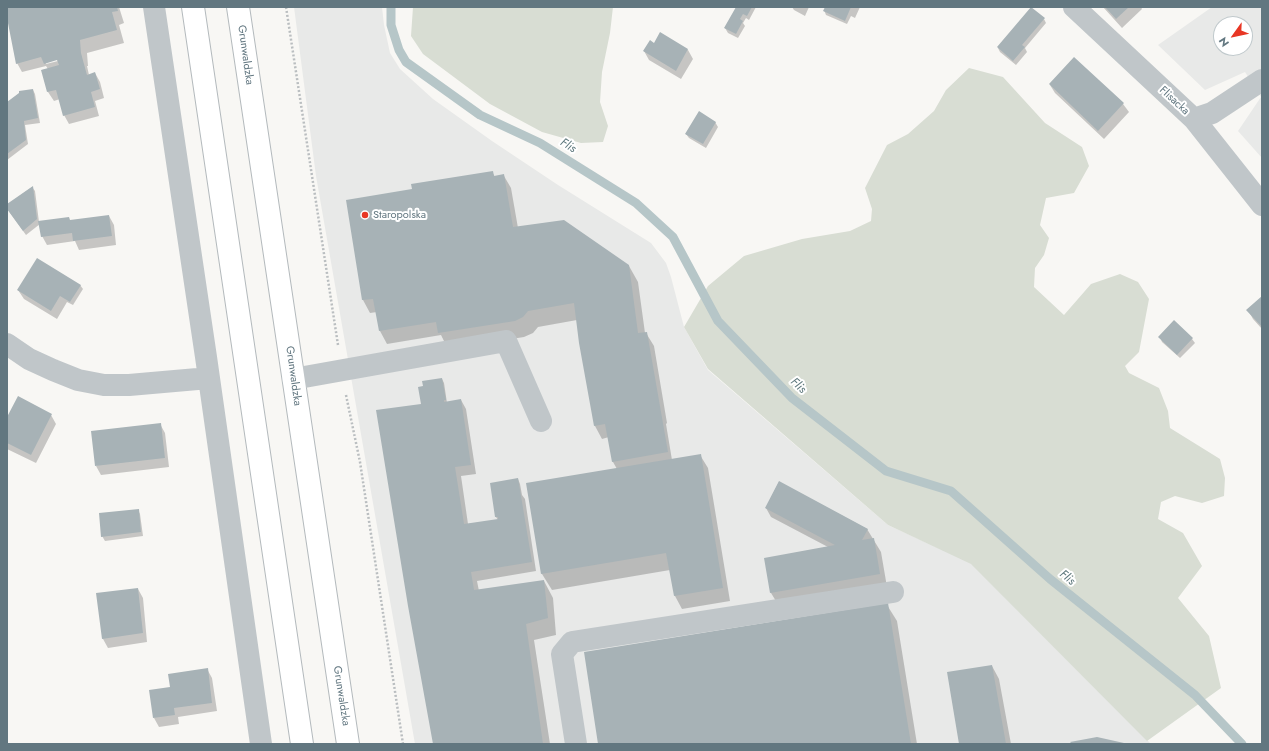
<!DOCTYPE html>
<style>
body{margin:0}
#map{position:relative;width:1269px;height:751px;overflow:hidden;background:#f8f7f4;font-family:Jost,sans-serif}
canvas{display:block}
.frame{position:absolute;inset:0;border:8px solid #627780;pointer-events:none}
.north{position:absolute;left:1213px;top:16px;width:40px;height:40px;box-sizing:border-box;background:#fff;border:1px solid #c0c9cc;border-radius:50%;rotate:237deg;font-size:11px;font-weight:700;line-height:16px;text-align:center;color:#627780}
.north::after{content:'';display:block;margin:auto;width:14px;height:18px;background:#e83624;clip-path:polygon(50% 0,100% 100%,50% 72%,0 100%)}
</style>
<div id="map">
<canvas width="1269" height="751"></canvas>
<div class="frame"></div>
<div class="north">N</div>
</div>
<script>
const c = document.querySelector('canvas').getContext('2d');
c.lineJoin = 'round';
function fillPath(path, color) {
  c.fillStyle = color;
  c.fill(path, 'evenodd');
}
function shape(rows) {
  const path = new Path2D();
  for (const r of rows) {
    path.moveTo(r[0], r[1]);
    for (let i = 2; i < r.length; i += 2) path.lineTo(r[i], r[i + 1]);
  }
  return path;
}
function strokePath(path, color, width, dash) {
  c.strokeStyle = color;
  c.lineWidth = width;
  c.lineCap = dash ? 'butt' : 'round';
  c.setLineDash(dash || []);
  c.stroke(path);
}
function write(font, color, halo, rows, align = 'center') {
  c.font = font + ' Jost,sans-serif';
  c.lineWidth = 4;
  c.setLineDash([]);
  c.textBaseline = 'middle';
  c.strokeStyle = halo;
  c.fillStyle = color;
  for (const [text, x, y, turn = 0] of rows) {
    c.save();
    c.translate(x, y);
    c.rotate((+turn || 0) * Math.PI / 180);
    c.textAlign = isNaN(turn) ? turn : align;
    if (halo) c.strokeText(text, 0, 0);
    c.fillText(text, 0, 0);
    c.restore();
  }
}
const built = shape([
 [294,7,382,7,384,25,390,53,400,69,433,99,492,141,558,185,651,243,666,263,671,277,684,327,708,370,888,525,971,563,1151,744,415,744,316,176],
 [1212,7,1262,7,1262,158,1238,131,1261,97,1245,72,1205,90,1158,45],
 [1221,24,1245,24,1245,48,1221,48]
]);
const green = shape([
 [413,7,613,7,610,33,602,72,600,102,608,126,603,142,581,143,542,132,490,104,423,54,411,36],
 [969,68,1003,77,1045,123,1082,147,1089,166,1074,193,1046,198,1040,225,1049,238,1044,255,1035,268,1034,287,1064,315,1091,284,1120,274,1138,282,1149,299,1139,352,1125,366,1129,373,1159,388,1168,411,1170,428,1220,459,1225,478,1224,496,1202,503,1175,496,1161,502,1158,519,1183,533,1202,566,1178,598,1209,636,1221,688,1147,741,971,564,888,525,708,369,684,327,708,286,744,256,802,239,850,231,871,221,872,209,865,188,887,145,908,134,934,111,946,90]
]);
const shadow = shape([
 [7,7,119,7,124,23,119,25,124,43,87,53,88,66,87,66,89,75,95,73,100,82,104,98,95,101,99,116,69,124,64,115,60,99,54,101,48,92,42,70,48,69,46,66,22,72,17,63],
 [62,58,62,60,46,64,46,62],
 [737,7,756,7,749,20,746,18,743,23,745,26,738,38,728,33,725,28],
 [792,7,809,7,805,16,794,10],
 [826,7,860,7,855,18,851,16,847,24,826,15,824,10],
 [1103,7,1141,7,1142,9,1122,28],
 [1044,19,1046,23,1025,48,1027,52,1016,65,1000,52,998,48],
 [661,34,688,50,693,59,681,79,649,60,644,51,655,44],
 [1050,85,1123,104,1129,112,1104,139,1055,93],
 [33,90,35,94,40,123,25,125,28,144,7,160,7,103],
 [715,122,718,127,706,148,689,138,686,134],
 [492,172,495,177,504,176,511,188,518,228,629,266,638,282,645,333,646,333,654,346,667,423,666,424,672,460,700,455,708,468,730,601,682,609,675,596,670,570,552,590,542,574,527,484,617,469,613,462,609,437,602,439,595,426,577,320,538,327,533,333,524,337,448,349,441,335,387,344,380,331,377,312,370,313,363,300,347,201,413,190],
 [32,187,35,191,39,222,71,221,109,216,114,225,116,245,79,250,75,241,47,245,42,236,40,224,26,235,8,210,7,205],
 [80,285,83,289,73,305,67,302,57,319,24,299,18,290],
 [1262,297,1262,329,1253,319,1248,310],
 [1160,337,1192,339,1195,343,1180,358,1162,342],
 [442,379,444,383,447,403,461,400,466,409,476,474,461,476,468,524,498,520,496,517,518,479,520,484,522,495,525,499,536,571,477,581,479,591,544,581,553,598,556,635,534,640,550,744,434,744,422,404],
 [51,415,56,424,36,463,7,449,7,419],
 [160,424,165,433,169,467,101,475,96,466],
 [779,482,867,529,881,552,887,587,779,606,771,593,765,559,828,547,771,517,766,508],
 [138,510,140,514,143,536,105,541,102,536],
 [138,589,143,598,147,642,108,648,103,639,97,594],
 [887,605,897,621,917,744,599,744],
 [992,666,999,679,1011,744,960,744],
 [207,669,212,678,217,711,178,717,179,724,159,727,154,718,171,688]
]);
const stream = shape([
 [391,7,391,25,399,50,406,62,480,115,540,143,636,203,673,237,718,321,792,398,886,471,951,491,1050,579,1195,695,1242,744]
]);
const building = shape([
 [7,7,117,7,118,11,112,12,117,30,80,40,81,53,87,75,95,72,100,89,91,92,95,107,63,116,56,90,47,92,41,70,59,65,57,60,44,64,41,57,16,64,7,18],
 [736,7,752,7,747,16,743,14,740,19,743,21,736,34,724,28],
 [825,7,851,7,845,21,823,11],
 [1031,7,1045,18,1022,45,1025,47,1013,61,997,47],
 [1105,7,1129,7,1116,19],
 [660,32,688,49,676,71,643,51,650,40,654,43],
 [1074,57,1124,103,1098,131,1049,84],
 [33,89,38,118,24,121,26,140,7,154,7,102,19,93,19,91],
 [699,111,716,122,703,144,685,134],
 [493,171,494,176,504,174,513,227,564,220,629,265,638,333,647,332,668,452,612,462,605,424,594,426,579,343,574,303,528,311,523,317,515,321,438,333,436,322,379,331,373,299,362,300,346,200,412,189,411,184],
 [33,186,37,219,23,231,7,209,7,204],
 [109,215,112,236,73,241,72,233,41,237,38,221,69,217,70,220],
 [37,258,81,285,70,302,60,296,51,311,17,290],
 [1262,296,1262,327,1246,310],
 [1174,320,1193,338,1177,355,1158,337],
 [442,378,446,400,444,400,444,402,461,399,471,465,455,467,464,524,498,519,498,517,495,517,490,483,518,478,532,562,471,572,474,590,544,580,548,618,526,624,543,744,433,744,408,606,376,410,421,404,418,387,423,386,422,381],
 [18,396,52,414,31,455,7,443,7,417],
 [161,423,165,458,95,466,91,431],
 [701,454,723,588,674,596,666,553,541,574,526,483],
 [779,481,868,529,862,540,874,538,880,574,770,593,764,558,835,545,765,508],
 [139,509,141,532,101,537,99,513],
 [138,588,143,633,102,639,96,593],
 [888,603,911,744,598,744,584,652],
 [992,665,1006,744,959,744,947,672],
 [208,668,212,703,174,708,175,715,153,718,149,690,170,687,168,674],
 [1097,737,1124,743,1124,744,1072,744,1070,742]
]);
const path = shape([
 [286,7,338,345],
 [346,395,360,462,403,744]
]);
const minor = shape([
 [154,7,206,357,261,744],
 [1074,7,1194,119,1262,205],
 [1194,119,1212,113,1262,80],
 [7,344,29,359,53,370,78,380,104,385,129,385,209,378],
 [293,379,506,341,541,421],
 [576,744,562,654,572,642,893,592]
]);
const major = shape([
 [193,7,302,744],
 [238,7,348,744]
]);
const markers = [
 [365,215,4,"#e83624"]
];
const streetNames = [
 ["Grunwaldzka",245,55,82],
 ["Flisacka",1174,101,43],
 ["Grunwaldzka",293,376,82],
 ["Grunwaldzka",341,696,81]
];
const poiNames = [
 ["Staropolska",373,215]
];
const waterNames = [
 ["Flis",568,146,32],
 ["Flis",798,386,43],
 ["Flis",1067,578,39]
];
fillPath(built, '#e8e9e8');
fillPath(green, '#d8ddd3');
fillPath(shadow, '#0003');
strokePath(stream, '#b6c6c8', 9);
fillPath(building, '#a7b2b6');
strokePath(major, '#b4babd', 24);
strokePath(path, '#babec0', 2.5, [2, 2]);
strokePath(minor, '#c0c6c9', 22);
strokePath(major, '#fff', 22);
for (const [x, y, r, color] of markers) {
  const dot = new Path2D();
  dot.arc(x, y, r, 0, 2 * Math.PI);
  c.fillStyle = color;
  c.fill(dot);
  strokePath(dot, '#fff', 1.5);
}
write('11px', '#627780', '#fff', streetNames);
write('11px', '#627780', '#fff', poiNames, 'left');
write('italic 12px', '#5d777c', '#fff', waterNames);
</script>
